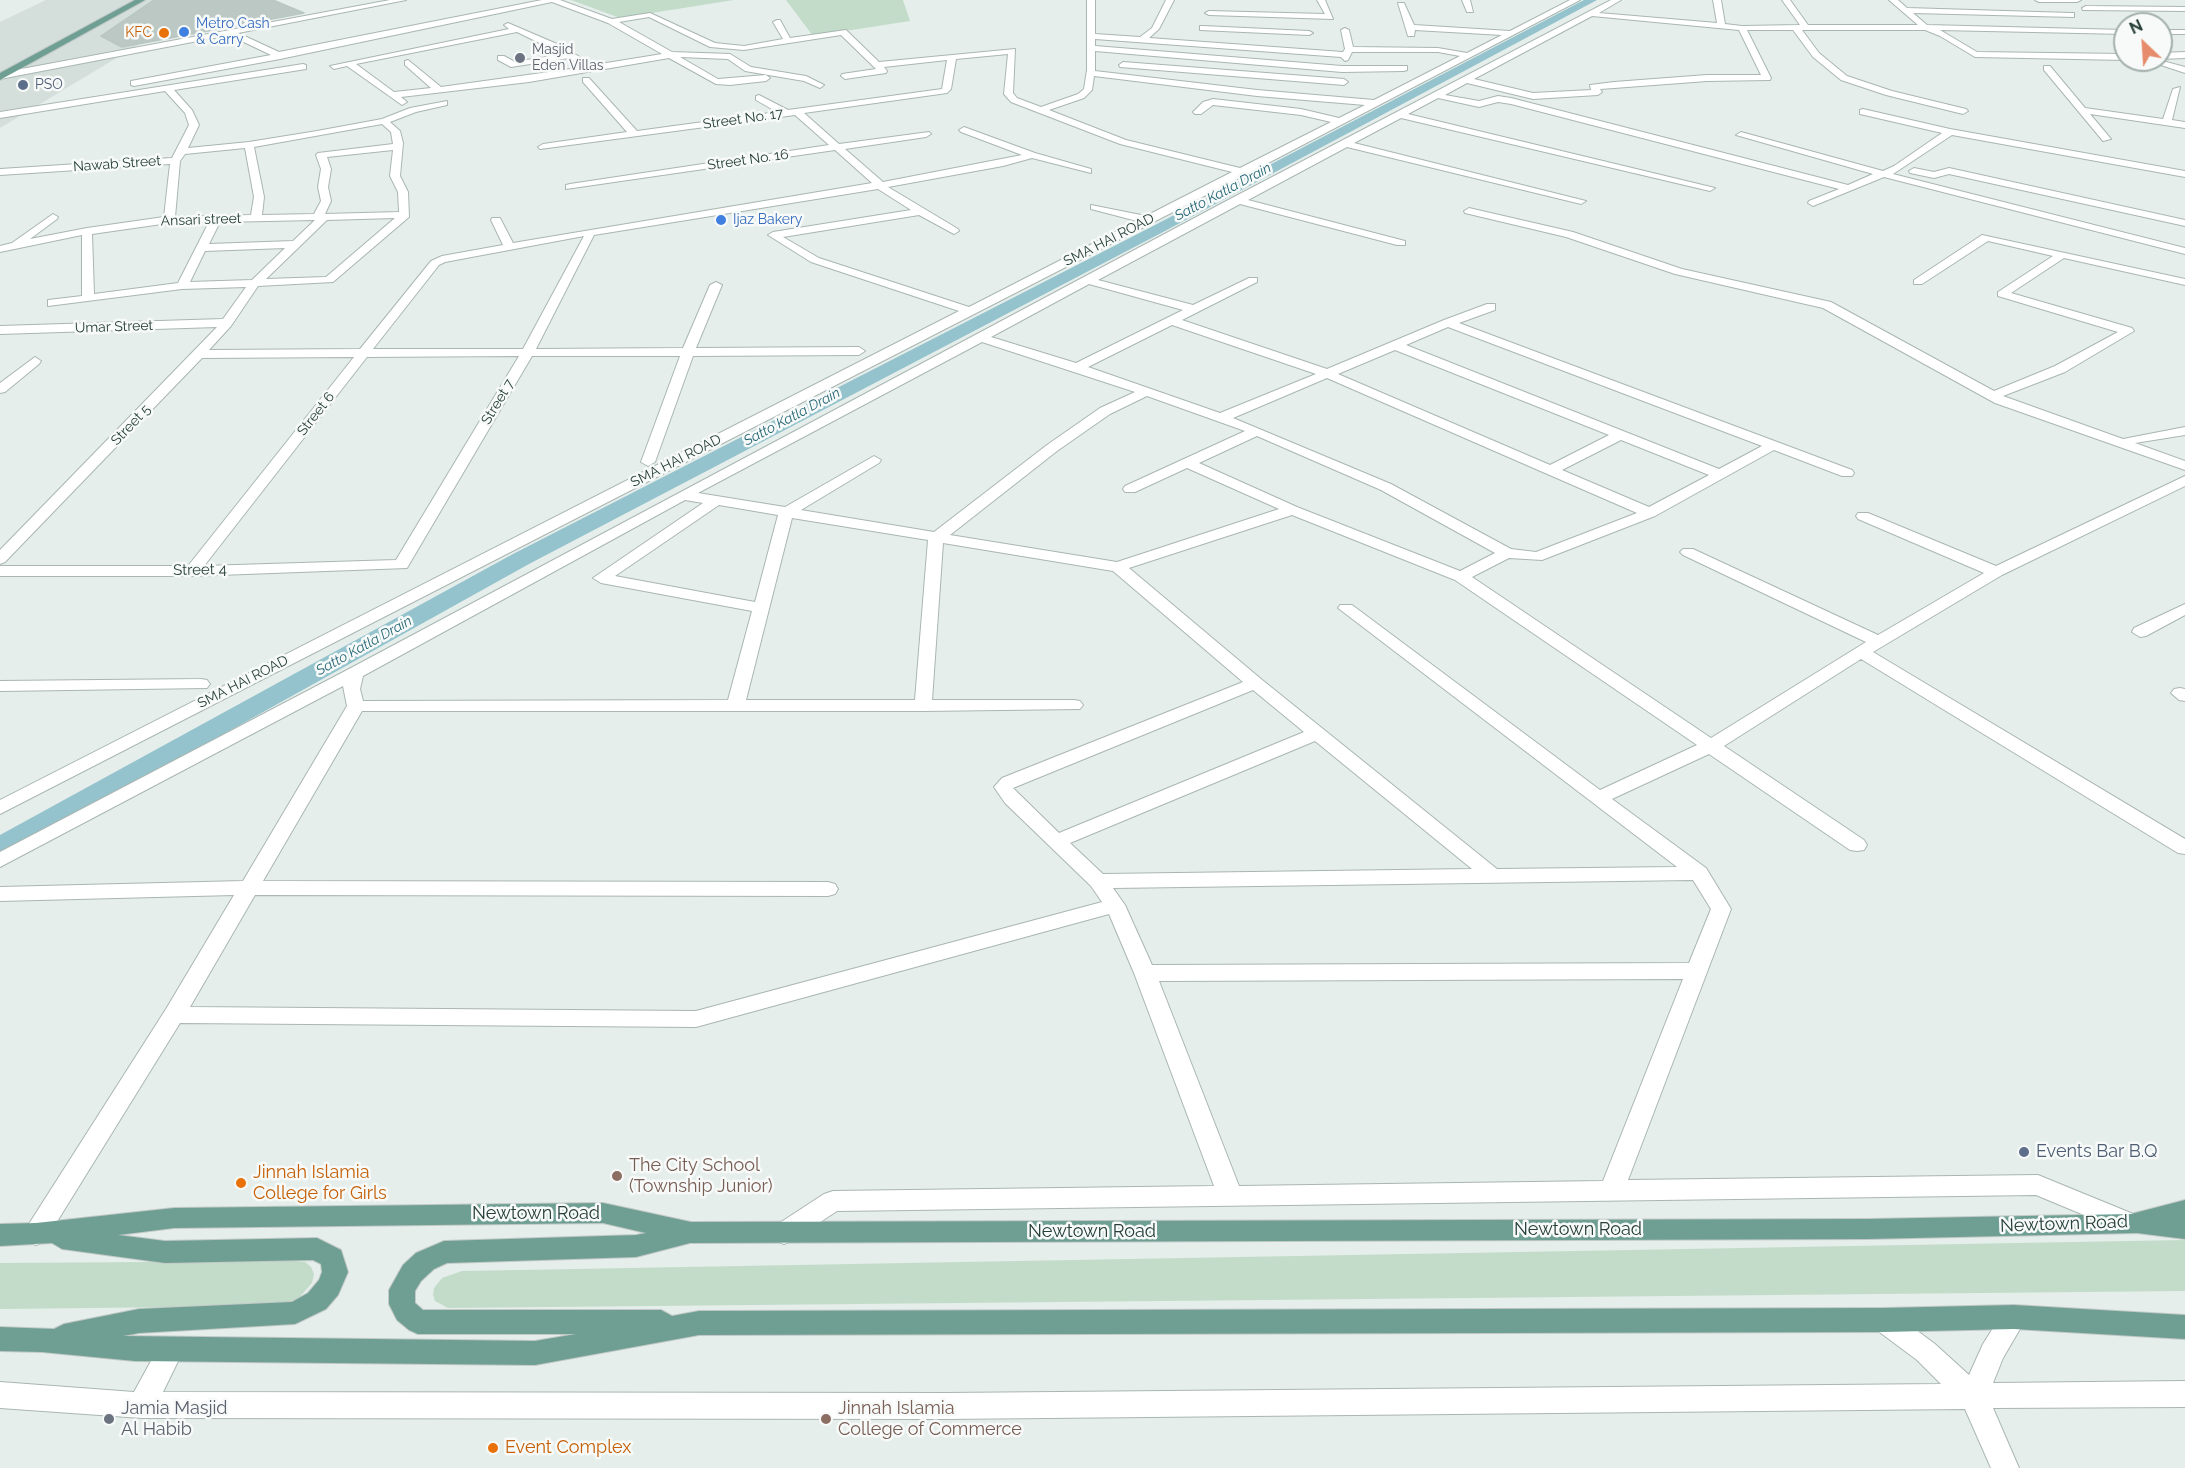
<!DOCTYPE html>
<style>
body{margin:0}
#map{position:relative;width:2185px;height:1468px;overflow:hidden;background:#e6eeeb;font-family:Raleway,sans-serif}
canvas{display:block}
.north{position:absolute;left:2113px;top:12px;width:60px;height:60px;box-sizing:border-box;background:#f7faf9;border:2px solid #a3afac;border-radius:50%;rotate:335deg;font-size:16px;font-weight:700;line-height:24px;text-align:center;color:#263f38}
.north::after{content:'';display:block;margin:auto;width:21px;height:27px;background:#e68c6c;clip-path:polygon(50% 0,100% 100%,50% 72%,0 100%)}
</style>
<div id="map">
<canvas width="2185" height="1468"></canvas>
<div class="north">N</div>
</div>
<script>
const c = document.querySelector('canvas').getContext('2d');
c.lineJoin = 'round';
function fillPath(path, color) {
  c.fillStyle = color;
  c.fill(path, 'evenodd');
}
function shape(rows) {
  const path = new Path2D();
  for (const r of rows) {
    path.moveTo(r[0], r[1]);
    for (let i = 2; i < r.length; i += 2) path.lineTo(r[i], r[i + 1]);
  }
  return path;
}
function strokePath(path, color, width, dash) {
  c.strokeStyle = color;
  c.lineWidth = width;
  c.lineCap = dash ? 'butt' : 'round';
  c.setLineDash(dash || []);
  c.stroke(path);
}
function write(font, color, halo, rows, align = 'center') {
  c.font = font + ' Raleway,sans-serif';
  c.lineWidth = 5;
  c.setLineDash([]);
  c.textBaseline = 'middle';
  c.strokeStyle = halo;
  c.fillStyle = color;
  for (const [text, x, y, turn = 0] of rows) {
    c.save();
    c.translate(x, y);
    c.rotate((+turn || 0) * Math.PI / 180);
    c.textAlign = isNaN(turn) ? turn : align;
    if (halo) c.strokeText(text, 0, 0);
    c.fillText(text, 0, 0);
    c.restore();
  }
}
const built = shape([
 [46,0,213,0,0,128,0,22]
]);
const green = shape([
 [571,0,734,0,620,18],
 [786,0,903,0,910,21,813,36],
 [2185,1240,2185,1291,448,1308,435,1301,433,1295,434,1288,442,1278,462,1271],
 [295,1261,305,1262,311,1267,314,1274,312,1283,297,1300,276,1306,0,1309,0,1263]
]);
const canal = shape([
 [1584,0,1597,0,1165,231,529,564,10,853,0,856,0,835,513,554,1155,225,1584,0]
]);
const building = shape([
 [154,0,273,0,304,13,122,47,101,36,154,0]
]);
const minor = shape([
 [390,0,406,0,238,33,279,52,542,0,560,0,612,19,650,13,715,43,744,46,783,39,773,22,777,20,780,20,790,38,846,30,879,62,1015,49,1013,93,1017,98,1041,107,1078,94,1084,89,1087,70,1087,0,1095,0,1095,34,1140,37,1152,28,1166,0,1174,0,1159,29,1149,38,1343,52,1345,49,1341,30,1345,28,1349,30,1353,47,1438,48,1467,53,1502,35,1415,30,1414,36,1408,36,1398,3,1404,3,1414,25,1510,31,1570,0,1580,0,1247,174,0,814,0,800,959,311,811,262,768,235,773,232,911,210,878,189,594,235,536,349,683,348,710,285,716,282,722,285,696,348,859,347,865,351,859,355,693,356,655,462,648,466,641,462,680,356,532,356,407,568,192,576,0,576,0,566,188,566,354,357,202,358,5,562,0,564,0,550,217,327,0,334,0,326,223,319,246,287,182,289,48,306,48,300,82,296,82,235,0,252,0,246,12,243,53,214,58,217,57,219,30,239,87,228,164,217,170,164,0,175,0,169,172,158,189,125,185,113,165,91,0,118,0,112,303,64,306,65,306,69,174,90,192,110,199,125,188,148,249,142,317,131,382,119,410,108,447,101,447,105,416,112,390,122,400,131,403,143,400,176,408,192,409,217,333,282,258,286,231,326,209,350,360,349,431,261,442,256,503,245,491,220,492,218,500,218,513,243,872,183,835,150,566,189,566,185,570,184,829,145,795,115,540,149,538,147,543,144,627,132,583,82,583,78,589,78,637,131,777,112,756,100,756,96,759,95,788,110,942,89,947,60,884,67,887,71,886,73,845,79,841,76,842,74,876,69,841,35,744,50,710,47,649,17,619,22,672,52,730,54,751,67,806,76,824,85,820,88,804,81,745,71,728,59,680,57,718,79,766,75,770,78,766,81,730,85,716,84,669,58,529,82,401,97,407,102,402,105,347,66,334,69,330,66,509,29,504,25,508,23,557,44,594,65,662,54,608,23,552,2,280,59,134,86,131,85,131,81,271,55,229,35,0,79,0,73,390,0],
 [517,32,562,54,515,62,504,56,498,56,498,60,511,67,569,58,585,67,441,87,408,60,405,61,405,65,431,88,394,92,356,64,517,32],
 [1095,39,1341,57,1345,61,1348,60,1352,52,1438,52,1460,56,1374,100,1257,90,1095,71,1095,51,1342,72,1404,71,1407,70,1407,66,1342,66,1095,46,1095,39],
 [1008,54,1004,94,1011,102,1120,144,1232,172,1146,216,1091,205,1091,209,1137,221,969,307,819,258,783,237,919,215,954,234,959,231,958,229,888,187,1003,166,1032,158,1091,173,1091,169,1035,153,964,127,959,130,961,132,1022,155,883,182,845,149,926,137,931,134,929,132,839,144,804,113,947,93,951,89,956,59,1008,54],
 [1094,76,1257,96,1365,105,1339,118,1301,109,1213,99,1203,102,1193,112,1195,114,1201,114,1213,105,1301,115,1331,122,1240,168,1126,140,1049,110,1084,98,1092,90,1094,76],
 [382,124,391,132,393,144,318,153,316,155,321,169,318,187,321,201,314,214,262,215,264,197,254,147,382,124],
 [245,148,254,197,251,215,175,217,180,161,185,154,245,148],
 [393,150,390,176,398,192,399,212,325,214,331,201,328,187,331,169,327,157,393,150],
 [395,218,326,277,266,279,327,220,395,218],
 [315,220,293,241,209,244,220,222,315,220],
 [209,222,178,283,94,294,92,234,169,223,209,222],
 [584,236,523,349,373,349,439,265,445,262,584,236],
 [285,248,252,280,190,282,205,251,285,248],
 [519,356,396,560,204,566,367,357,519,356],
 [1317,0,1325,0,1333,19,1209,15,1205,13,1209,11,1325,14,1317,0],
 [1462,0,1470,0,1473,12,1467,12,1462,0],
 [1611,0,1621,0,1599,13,1717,23,1713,0,1721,0,1725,24,1742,26,1800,25,1782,0,1790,0,1808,25,1918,25,1889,0,1898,0,1907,8,2071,13,2074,13,2074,17,1913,13,1927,25,2125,30,2125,34,1940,30,1977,52,2125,54,2125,60,1975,57,1940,36,1925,30,1802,30,1819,53,1847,76,1892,91,1966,109,1968,111,1963,114,1886,95,1841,80,1813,57,1793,30,1747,30,1771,78,1770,80,1707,81,1614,88,1600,89,1602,92,1598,95,1533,99,1467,83,1445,95,1479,101,1498,96,1511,98,1848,185,1873,174,1736,135,1741,132,1883,171,1894,166,1942,133,1860,114,1860,110,1863,109,1950,129,2185,171,2185,177,1952,135,1893,174,2185,248,2185,254,1884,177,1813,206,1808,203,1809,201,1839,189,1511,104,1498,102,1479,107,1438,98,1408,114,1715,188,1710,191,1401,118,1354,143,1586,201,1581,204,1347,147,1248,200,1405,241,1405,245,1397,245,1240,204,1098,280,1193,305,1249,278,1257,278,1257,282,1182,320,1327,369,1444,320,1487,304,1495,304,1495,310,1459,323,1852,470,1854,473,1852,476,1842,476,1774,450,1655,516,1542,560,1509,558,1472,577,1711,738,1866,642,1683,555,1680,552,1683,549,1693,549,1878,635,1984,573,1858,519,1856,516,1858,513,1868,513,1996,566,2185,476,2185,486,2002,575,1873,652,2185,839,2185,854,2178,853,1861,659,1724,746,1864,840,1867,845,1864,850,1857,851,1850,850,1709,754,1612,799,1706,868,1731,909,1628,1180,2038,1175,2138,1216,2141,1223,2138,1230,2129,1233,2120,1230,2036,1195,837,1211,793,1240,784,1244,775,1240,771,1233,775,1226,824,1194,833,1191,1214,1186,1134,973,1109,914,696,1027,180,1023,45,1241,36,1245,27,1241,23,1234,27,1227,166,1009,234,895,0,901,0,887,243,881,347,706,343,686,0,867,0,852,349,669,1232,198,1611,0],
 [1592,16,1739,30,1761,75,1707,75,1614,82,1590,85,1591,90,1533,93,1474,79,1592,16],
 [1089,284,1183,310,1076,363,991,337,1089,284],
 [1172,325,1316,374,1220,413,1088,367,1172,325],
 [1448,327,1762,446,1719,469,1406,345,1448,327],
 [982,342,1135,392,1100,408,1047,445,934,532,801,510,879,463,881,460,874,456,785,507,698,493,982,342],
 [1395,350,1609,435,1550,465,1338,374,1395,350],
 [1327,378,1545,473,1637,513,1536,552,1511,549,1391,484,1233,418,1327,378],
 [1147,396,1245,431,1125,486,1123,489,1125,492,1135,492,1187,468,1279,509,1117,562,950,535,1057,451,1110,414,1147,396],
 [1257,436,1381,490,1495,553,1460,571,1297,507,1199,463,1257,436],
 [1621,440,1709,475,1649,507,1562,470,1621,440],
 [685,500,703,503,593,578,601,583,752,611,728,700,363,701,360,689,363,676,685,500],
 [719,505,778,515,755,602,615,576,719,505],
 [1292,515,1455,580,1697,745,1600,790,1352,605,1340,605,1338,608,1677,867,1497,869,1261,679,1129,568,1292,515],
 [792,518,928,540,915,700,746,700,792,518],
 [943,543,1113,571,1243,682,1002,778,994,787,1005,803,1091,886,1102,902,696,1011,190,1007,255,895,828,896,835,894,838,889,835,884,828,882,263,881,362,711,923,711,1080,709,1083,705,1080,701,1074,700,932,700,943,543],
 [1253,690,1304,732,1059,833,1013,788,1253,690],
 [1315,741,1472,869,1103,874,1070,843,1315,741],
 [1693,880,1711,909,1689,963,1152,965,1125,905,1113,888,1693,880],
 [1683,979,1603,1181,1239,1186,1159,981,1683,979],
 [2035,0,2081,0,2077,2,2039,2,2035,0],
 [2086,6,2185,7,2185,11,2083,10,2082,8,2086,6],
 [1203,26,1309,31,1313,33,1309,35,1200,30,1200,26,1203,26],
 [2161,30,2185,30,2185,34,2161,34,2161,30],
 [2185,52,2185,58,2161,59,2161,53,2185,52],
 [2146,60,2159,60,2185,67,2185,73,2146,60],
 [1123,62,1344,79,1348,82,1344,85,1120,67,1119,65,1123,62],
 [2044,66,2050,66,2085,108,2163,119,2173,89,2180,87,2172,120,2185,122,2185,128,2090,114,2111,139,2103,141,2044,70,2044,66],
 [1914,168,1934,172,1949,168,2185,220,2185,226,1949,174,1934,178,1910,173,1909,171,1914,168],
 [1469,208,1573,232,1682,269,1831,302,1994,391,2055,366,2118,332,1998,296,1998,292,2053,256,1988,241,1922,284,1914,284,1914,280,1982,235,2185,279,2185,285,2064,258,2011,293,2132,328,2134,331,2065,372,2003,396,2123,439,2185,427,2185,435,2135,443,2185,461,2185,470,1995,403,1823,308,1675,274,1566,237,1465,213,1464,211,1469,208],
 [35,357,41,361,39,364,5,392,0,393,0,383,35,357],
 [2185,604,2185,615,2146,636,2140,637,2132,632,2134,628,2185,604],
 [201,679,207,680,210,684,207,688,0,691,0,681,201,679],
 [2180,688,2185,689,2185,701,2179,700,2171,693,2174,689,2180,688],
 [2014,1305,2023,1309,2027,1317,2003,1358,1993,1383,2185,1381,2185,1407,1993,1408,2019,1468,1991,1468,1965,1409,946,1419,142,1418,0,1408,0,1382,134,1392,162,1341,171,1337,180,1341,184,1349,163,1392,946,1393,1941,1384,1917,1360,1874,1328,1870,1320,1874,1312,1883,1308,1892,1312,1935,1344,1969,1375,1983,1344,2005,1309,2014,1305]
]);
const major = shape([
 [135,0,145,0,0,80,0,73,135,0],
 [2185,1200,2185,1239,2137,1233,1868,1239,690,1243,636,1257,447,1263,434,1269,421,1281,415,1291,415,1303,423,1310,661,1310,672,1316,699,1311,1883,1308,2014,1305,2185,1315,2185,1339,2014,1329,1883,1332,699,1335,535,1365,135,1361,42,1352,0,1351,0,1327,54,1329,64,1324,139,1309,292,1302,308,1293,319,1280,322,1272,321,1264,313,1260,165,1263,62,1249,52,1243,0,1246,0,1224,36,1223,174,1208,603,1203,691,1222,1868,1219,2131,1214,2185,1200],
 [603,1223,646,1233,636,1235,444,1241,416,1253,403,1265,389,1290,389,1304,397,1320,409,1330,418,1334,576,1334,535,1341,123,1336,139,1333,295,1324,326,1309,338,1295,348,1272,341,1250,317,1238,165,1241,118,1235,174,1228,603,1223]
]);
const markers = [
 [184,32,6,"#3f7fe0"],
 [164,33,6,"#e8710a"],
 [520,58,6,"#6b7280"],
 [23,85,6,"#5c6f8a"],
 [721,220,6,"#3f7fe0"],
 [2024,1152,6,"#5c6f8a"],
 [617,1176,6,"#8d6e63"],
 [241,1183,6,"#e8710a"],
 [109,1419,6,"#6b7280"],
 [826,1419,6,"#8d6e63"],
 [493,1448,6,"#e8710a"]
];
const farShopnames = [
 ["Metro Cash",196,24],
 ["& Carry",196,40],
 ["Ijaz Bakery",733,220]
];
const farFoodnames = [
 ["KFC",152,33]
];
const farWorshipnames = [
 ["Masjid",532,50],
 ["Eden Villas",532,66]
];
const farServicenames = [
 ["PSO",35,85]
];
const farStreetnames = [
 ["Street No. 17",743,119,-8],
 ["Street No. 16",748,160,-8],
 ["Nawab Street",117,164,-4],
 ["Ansari street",201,220,-2],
 ["SMA HAI ROAD",1109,240,-27],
 ["Umar Street",114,327,-2],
 ["Street 7",498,402,-59],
 ["Street 6",316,414,-52],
 ["Street 5",131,425,-46],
 ["SMA HAI ROAD",676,461,-27],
 ["SMA HAI ROAD",243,682,-27]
];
const farWaternames = [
 ["Satto Katla Drain",1223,192,-28],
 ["Satto Katla Drain",792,417,-28],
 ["Satto Katla Drain",364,646,-29]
];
const streetNames = [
 ["Street 4",200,570,-1]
];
const nearServicenames = [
 ["Events Bar B.Q",2036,1152]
];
const nearEducationnames = [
 ["The City School",629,1166],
 ["(Township Junior)",629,1187],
 ["Jinnah Islamia",838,1409],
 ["College of Commerce",838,1430]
];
const nearFoodnames = [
 ["Jinnah Islamia",253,1173],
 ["College for Girls",253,1194],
 ["Event Complex",505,1448]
];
const nearStreetnames = [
 ["Newtown Road",536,1214],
 ["Newtown Road",2064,1224,-2],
 ["Newtown Road",1578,1230],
 ["Newtown Road",1092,1232]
];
const nearWorshipnames = [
 ["Jamia Masjid",121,1409],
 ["Al Habib",121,1430]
];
fillPath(built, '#d4deda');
fillPath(green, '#c2dcc9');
fillPath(canal, '#94c3cd');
fillPath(building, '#bcc8c4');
strokePath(building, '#b9c7c1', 1.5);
strokePath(minor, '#a9b6b2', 2);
strokePath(major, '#c2c9c7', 2);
fillPath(minor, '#fff');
fillPath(major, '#6f9f93');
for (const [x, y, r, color] of markers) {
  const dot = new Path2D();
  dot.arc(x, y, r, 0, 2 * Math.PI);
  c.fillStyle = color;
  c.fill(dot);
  strokePath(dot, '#f7faf9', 2);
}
write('14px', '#366cbe', '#f7faf9', farShopnames, 'left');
write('14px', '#c56008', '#f7faf9', farFoodnames, 'right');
write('14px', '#5b616d', '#f7faf9', farWorshipnames, 'left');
write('14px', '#4e5e75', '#f7faf9', farServicenames, 'left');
write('14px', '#263f38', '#f7faf9', farStreetnames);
write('italic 14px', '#256776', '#f7faf9', farWaternames);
write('15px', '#263f38', '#f7faf9', streetNames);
write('18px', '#4e5e75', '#f7faf9', nearServicenames, 'left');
write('18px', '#785e54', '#f7faf9', nearEducationnames, 'left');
write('18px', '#c56008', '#f7faf9', nearFoodnames, 'left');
write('18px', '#263f38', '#f7faf9', nearStreetnames);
write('18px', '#5b616d', '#f7faf9', nearWorshipnames, 'left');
</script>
